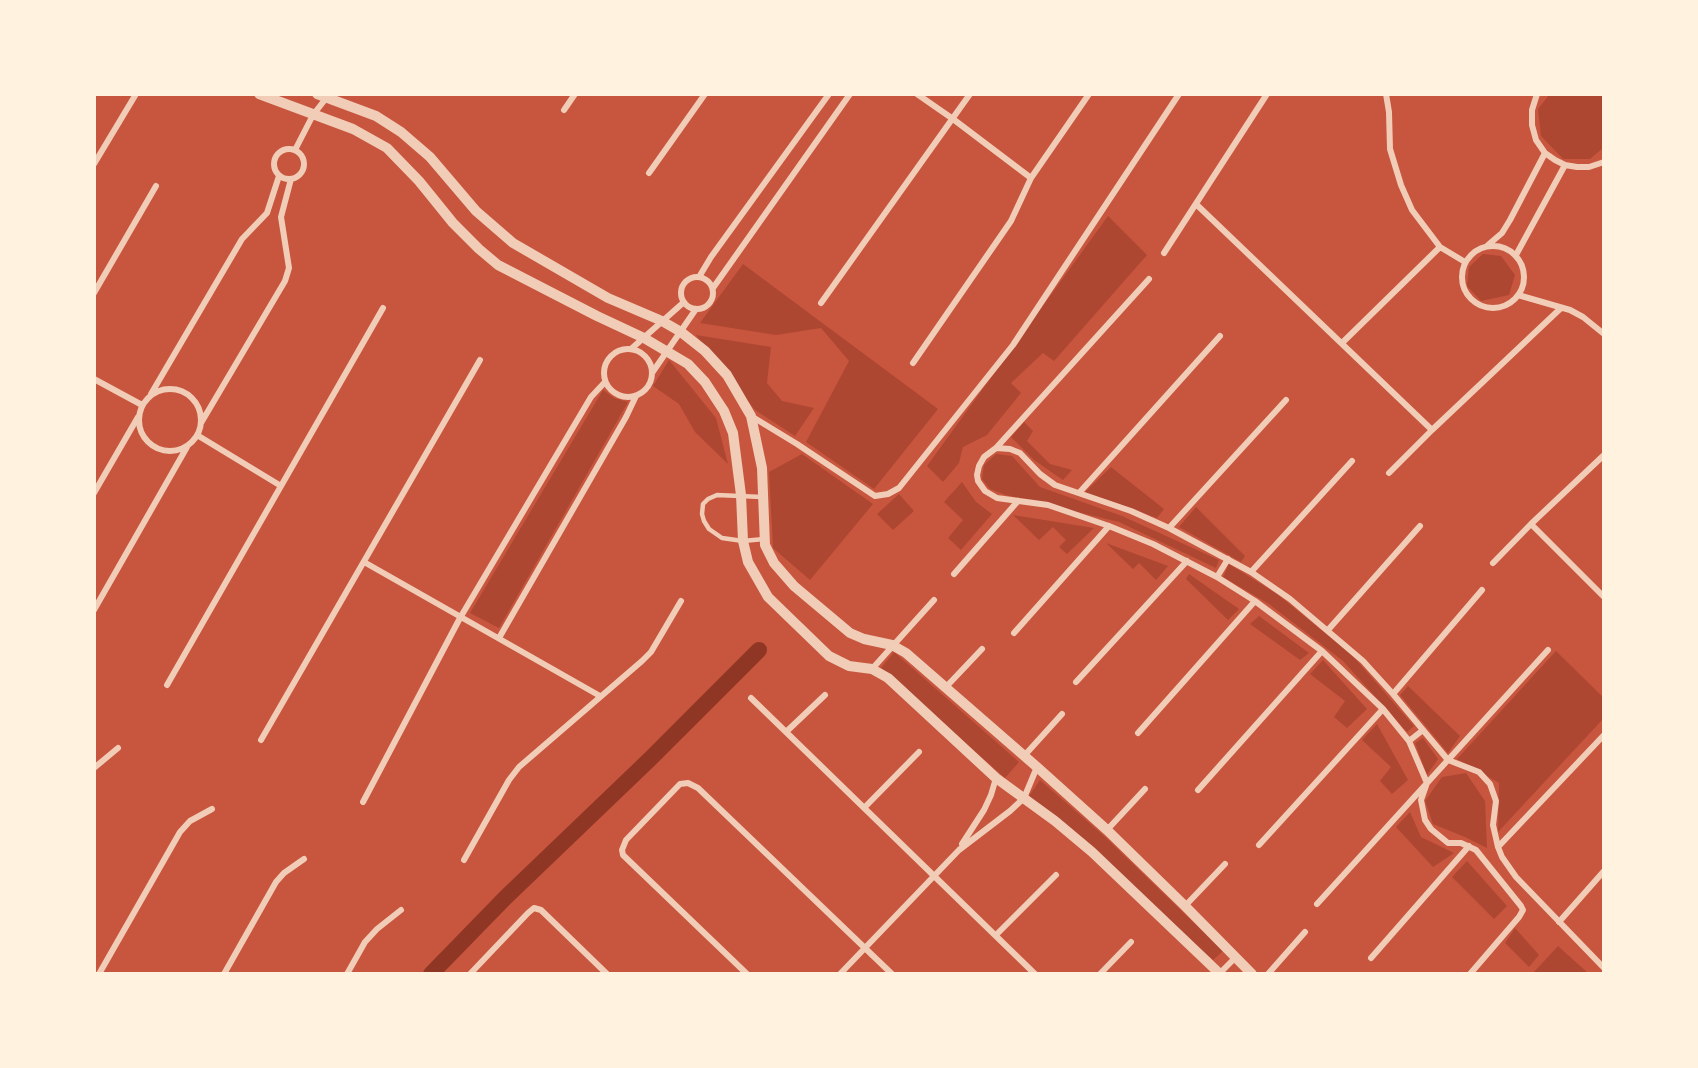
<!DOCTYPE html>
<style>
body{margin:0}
#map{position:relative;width:1698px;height:1068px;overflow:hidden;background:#c8553d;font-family:"Exo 2",sans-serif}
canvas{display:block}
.frame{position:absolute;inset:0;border:96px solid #fff3e0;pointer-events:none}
</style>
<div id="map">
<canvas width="1698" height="1068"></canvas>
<div class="frame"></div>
</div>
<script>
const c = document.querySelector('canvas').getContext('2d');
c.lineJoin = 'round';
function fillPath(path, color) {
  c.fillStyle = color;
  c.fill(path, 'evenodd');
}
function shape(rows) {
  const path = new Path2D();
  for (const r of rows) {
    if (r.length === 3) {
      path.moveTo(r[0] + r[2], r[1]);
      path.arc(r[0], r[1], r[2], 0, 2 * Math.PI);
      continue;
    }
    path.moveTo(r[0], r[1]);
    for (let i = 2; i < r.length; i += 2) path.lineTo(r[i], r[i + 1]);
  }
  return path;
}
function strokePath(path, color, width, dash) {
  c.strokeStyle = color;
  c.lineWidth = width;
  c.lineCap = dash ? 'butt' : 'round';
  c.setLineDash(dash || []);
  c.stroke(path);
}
const green = shape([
 [1549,95,1603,95,1603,148,1590,159,1563,159,1541,136,1538,109],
 [1108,216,1147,255,1054,361,1043,353,1011,383,1021,393,987,435,963,447,959,463,943,482,927,466],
 [1483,254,1501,256,1515,275,1509,295,1481,301,1467,286,1469,267],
 [743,264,938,409,874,489,806,442,849,361,821,328,776,335,700,323],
 [696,335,771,347,767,383,782,401,814,408,795,436,755,410],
 [669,360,716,418,728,464,695,432,679,404,653,386],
 [603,390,614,398,628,402,499,628,470,613],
 [1024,422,1033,431,1027,441,1050,464,1072,470,1063,480,1034,460,1011,437],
 [802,454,873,504,810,580,773,548,769,472],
 [996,454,1012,456,1040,487,1122,516,1219,560,1216,568,1119,522,1006,495,990,489,982,479,984,465],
 [1111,467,1164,509,1157,518,1085,492],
 [962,482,976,502,992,514,961,550,948,538,963,520,944,502],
 [899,494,914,511,893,530,877,514],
 [1196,507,1245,556,1241,562,1179,527],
 [1013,515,1094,528,1067,554,1059,547,1066,540,1053,527,1039,540],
 [1106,543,1168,566,1156,580,1139,563,1133,569],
 [1229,564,1277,594,1351,654,1414,726,1407,732,1343,661,1269,604,1223,577],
 [1189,574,1239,609,1228,620,1186,579],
 [1259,616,1309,653,1300,660,1250,624],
 [1556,651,1603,697,1603,719,1498,832,1499,783,1457,759],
 [894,652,1019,762,1005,778,881,668],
 [1323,660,1367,709,1347,728,1334,717,1345,701,1310,674],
 [1408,686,1460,736,1448,753,1400,695],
 [1377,724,1408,780,1392,794,1380,781,1391,767,1362,740],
 [1423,738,1438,759,1427,775,1415,743],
 [1466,773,1485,801,1487,848,1465,837,1433,824,1425,801,1442,777],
 [1040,780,1103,835,1223,951,1213,960,1029,796],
 [1410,812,1421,837,1454,853,1433,867,1396,827],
 [1467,861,1507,906,1494,919,1452,877],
 [1515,928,1539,955,1529,967,1505,943],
 [1558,946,1588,973,1533,973]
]);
const canal = shape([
 [431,974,505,898,650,759,759,650]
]);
const service = shape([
 [762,497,717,495,708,499,703,504,702,514,704,521,709,529,722,538,743,541,764,539]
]);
const minor = shape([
 [917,94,953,119,1031,178],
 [1386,94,1389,112,1390,149,1401,185,1412,210,1440,247,1465,262],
 [1537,94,1532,110,1532,125,1536,140,1545,153,1555,160,1565,165,1577,167,1589,167,1604,162],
 [564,110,575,94],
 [289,164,15],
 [295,150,313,115,327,97],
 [94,164,136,94],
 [649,173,705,94],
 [1197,205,1432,430],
 [1488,245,1502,233,1510,220,1545,153],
 [1493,277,31],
 [1164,253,1267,94],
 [1516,255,1565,165],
 [697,293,16],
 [699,277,711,257,829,94],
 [713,288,850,94],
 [94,293,156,186],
 [1518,295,1570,310,1583,317,1604,334],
 [821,303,970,94],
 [1342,343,1440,247],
 [628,373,24],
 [631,349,684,302],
 [913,363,1011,221,1031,178,1089,94],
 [652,373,696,309],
 [94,379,142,405],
 [170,420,31],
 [151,394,242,239,267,213,279,176],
 [751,416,797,444,875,496,888,494,899,488,1013,345,1179,94],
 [201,423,285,281,289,268,281,217,291,179],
 [197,435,281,486],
 [996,448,1149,279],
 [1389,473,1432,430,1561,308],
 [94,493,138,417],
 [1079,493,1220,336],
 [1531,524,1604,597],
 [1169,528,1286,400],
 [364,562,600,696],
 [1493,563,1531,524,1604,455],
 [1251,572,1352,461],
 [954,574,1018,501],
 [1217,577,1228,559],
 [94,610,187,447],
 [1328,630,1420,526],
 [1014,633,1109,526],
 [499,638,626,417,636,396],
 [872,669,934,600],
 [1076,682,1187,561],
 [167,685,383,308],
 [946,687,982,649],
 [1393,694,1482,590],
 [751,698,1035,974],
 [786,732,825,695],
 [1138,733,1255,601],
 [261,740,480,360],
 [1409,741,1423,730],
 [1024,756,1062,714],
 [94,768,118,748],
 [1198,790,1322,651],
 [363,802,460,618,591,397,605,382],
 [864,808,919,752],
 [1107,830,1145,789],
 [962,844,984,810,991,795,996,778],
 [1259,845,1383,709],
 [1498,847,1604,735],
 [464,860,509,780,519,767,642,661,651,652,681,601],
 [1317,904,1548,650],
 [1185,906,1225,864],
 [1559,922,1604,871],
 [996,935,1056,875],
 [1371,958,1469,846],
 [1220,973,1236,957],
 [99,974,180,832,190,821,212,809],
 [224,974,276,882,284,873,304,859],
 [347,974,365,942,377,929,401,910],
 [470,974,528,913,534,908,541,910,607,974],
 [747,974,623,855,622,850,626,840,680,784,688,783,698,788,892,974],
 [840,974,959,850,1010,811,1024,798,1037,767],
 [1100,974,1131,942],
 [1268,974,1305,932],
 [1470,974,1519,917,1523,910,1521,906,1476,850,1461,843,1448,843,1431,829,1425,820,1421,800,1427,783,1409,741,1383,709,1322,651,1255,601,1217,577,1153,544,1109,526,1048,505,997,498,985,491,978,481,977,475,979,466,984,457,996,448,1010,449,1020,453,1040,474,1055,485,1131,511,1169,528,1251,572,1290,599,1363,661,1393,694,1448,760,1479,772,1490,784,1496,801,1493,825,1498,847,1502,857,1516,877,1604,968]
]);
const tertiary = shape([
 [259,94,353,129,387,148,419,181,453,223,479,249,498,265,597,316,644,338,688,364,705,382,724,411,733,433,741,495,743,541,748,562,768,597,829,656,849,666,872,669,888,678,996,778,1055,821,1092,852,1220,974],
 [317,94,376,116,401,132,430,157,476,211,513,243,608,298,662,321,681,332,705,351,727,375,751,416,762,468,765,545,774,563,794,586,850,633,864,639,892,645,906,653,1037,767,1107,830,1185,906,1252,974]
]);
fillPath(green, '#ae4732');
strokePath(canal, '#8f3625', 16);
strokePath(service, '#f1ccb7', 4.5);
strokePath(minor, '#f1ccb7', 6);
strokePath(tertiary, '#f1ccb7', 10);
</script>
